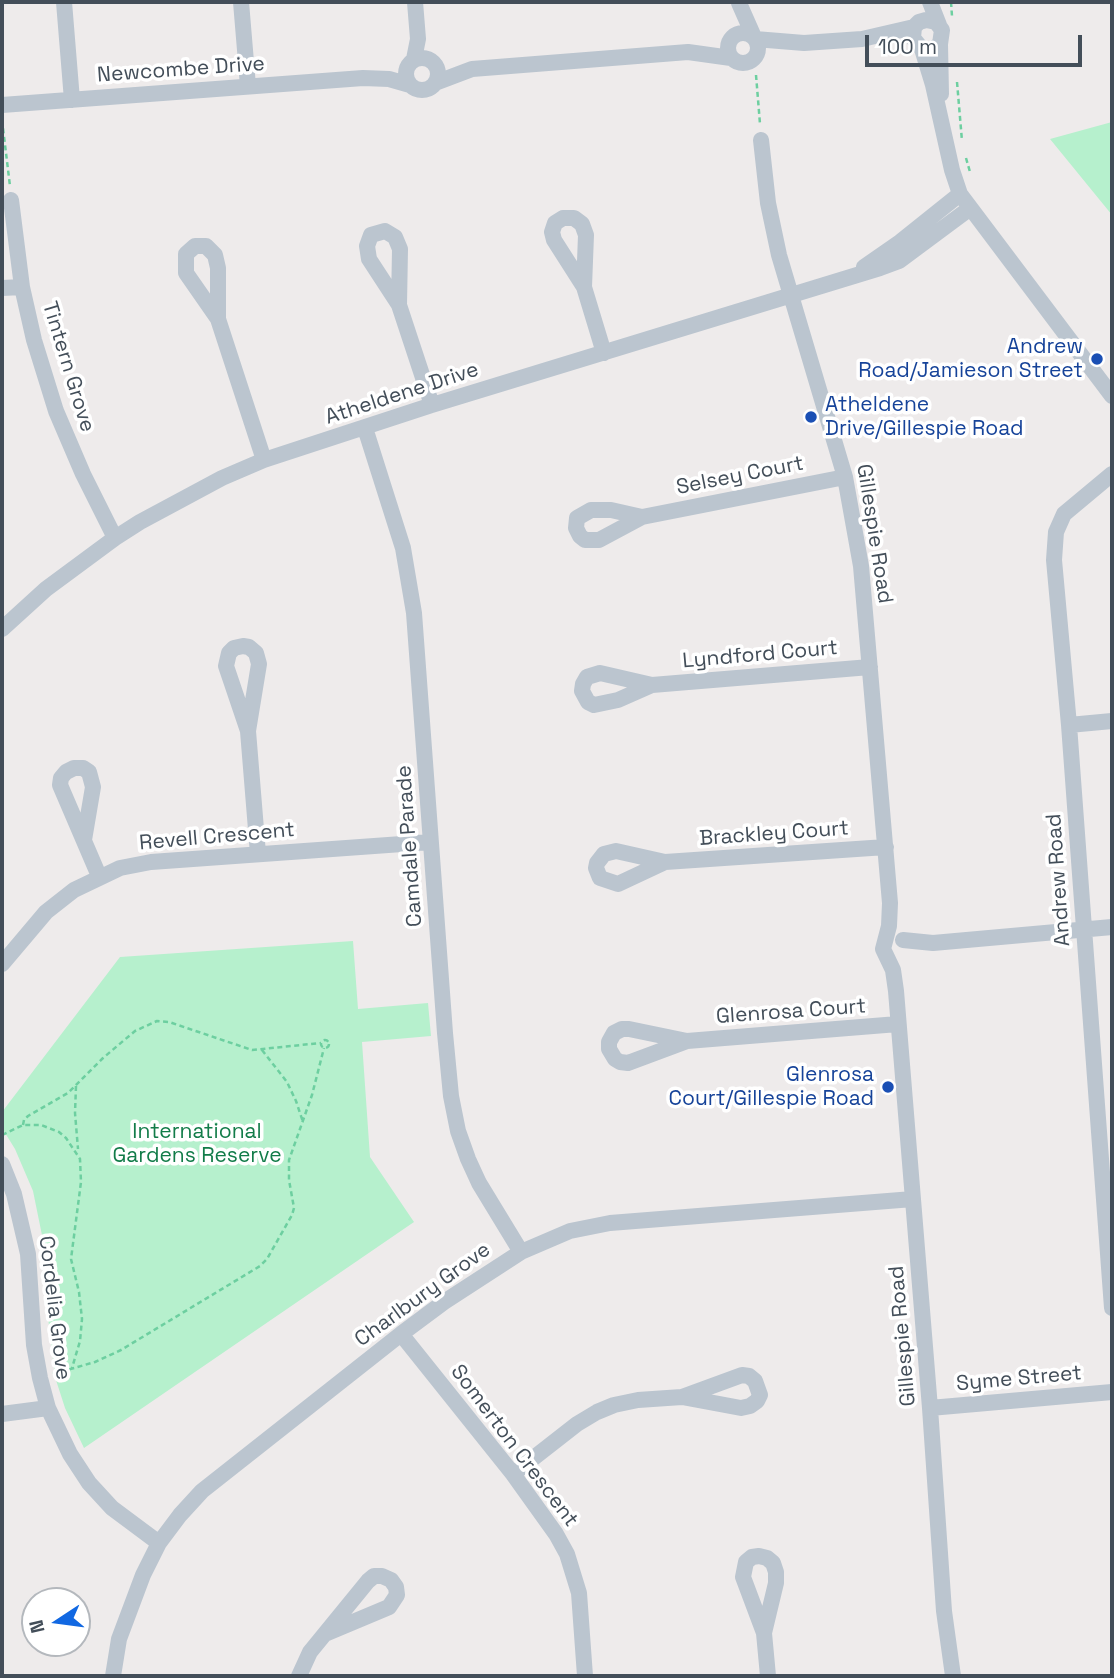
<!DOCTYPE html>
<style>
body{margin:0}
#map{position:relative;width:1114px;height:1678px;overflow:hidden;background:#eeebeb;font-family:"Space Grotesk",sans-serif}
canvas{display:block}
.frame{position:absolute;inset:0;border:4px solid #434e59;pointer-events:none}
.north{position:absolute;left:21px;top:1587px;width:70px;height:70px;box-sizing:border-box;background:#fff;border:2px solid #b4b8bd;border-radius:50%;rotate:257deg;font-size:19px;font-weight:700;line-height:28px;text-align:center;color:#434e59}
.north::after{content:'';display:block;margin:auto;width:24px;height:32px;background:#1168e2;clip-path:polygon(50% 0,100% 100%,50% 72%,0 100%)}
.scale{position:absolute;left:865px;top:35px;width:217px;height:32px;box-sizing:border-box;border:4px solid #434e59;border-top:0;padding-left:9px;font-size:21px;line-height:24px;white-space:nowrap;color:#434e59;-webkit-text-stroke:5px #fff;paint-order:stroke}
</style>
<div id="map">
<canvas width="1114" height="1678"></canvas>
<div class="frame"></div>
<div class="north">N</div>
<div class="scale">100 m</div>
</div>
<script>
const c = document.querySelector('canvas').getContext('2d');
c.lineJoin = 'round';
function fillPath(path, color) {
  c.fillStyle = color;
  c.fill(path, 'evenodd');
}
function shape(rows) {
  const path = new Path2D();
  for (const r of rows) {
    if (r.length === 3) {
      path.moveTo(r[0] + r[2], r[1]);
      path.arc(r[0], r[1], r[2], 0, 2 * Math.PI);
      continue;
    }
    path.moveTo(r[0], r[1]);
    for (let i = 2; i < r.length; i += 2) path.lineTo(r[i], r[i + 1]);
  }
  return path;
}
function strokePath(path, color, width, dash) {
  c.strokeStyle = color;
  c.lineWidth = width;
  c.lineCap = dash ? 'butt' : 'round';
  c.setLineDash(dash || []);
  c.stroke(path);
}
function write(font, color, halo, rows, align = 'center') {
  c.font = font + ' "Space Grotesk",sans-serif';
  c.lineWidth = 7;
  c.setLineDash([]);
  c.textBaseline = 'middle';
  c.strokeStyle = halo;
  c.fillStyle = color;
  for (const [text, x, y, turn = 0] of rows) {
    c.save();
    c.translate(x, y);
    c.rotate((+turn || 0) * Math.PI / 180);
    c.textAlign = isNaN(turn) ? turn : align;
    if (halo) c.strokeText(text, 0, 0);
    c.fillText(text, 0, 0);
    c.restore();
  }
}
const green = shape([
 [1112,122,1112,215,1050,139],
 [353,941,358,1009,428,1003,431,1036,362,1042,370,1157,414,1222,84,1448,65,1408,55,1377,48,1317,45,1250,33,1191,15,1149,2,1128,2,1112,120,957]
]);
const path = shape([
 [951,2,952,16],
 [756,75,760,124],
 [957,82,962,141],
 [2,120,10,186],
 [966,158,970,172],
 [325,1044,4],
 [262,1050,287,1082,296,1101,303,1122],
 [76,1086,75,1113,78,1149],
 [23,1125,24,1120,28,1116,68,1093,103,1058,135,1031,157,1021,169,1022,252,1050,321,1043],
 [2,1135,23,1125,41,1125,59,1132,66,1138,80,1159,81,1182,71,1259,79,1292,82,1319,80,1341,72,1368],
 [53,1374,95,1362,121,1350,260,1266,267,1259,292,1215,294,1208,289,1180,289,1160,312,1095,324,1048]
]);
const minor = shape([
 [64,2,72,100],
 [241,2,248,86],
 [930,2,939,25],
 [739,3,754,37],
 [743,48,15],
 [755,39,804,43,862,39,914,27,919,22,926,20,936,22,942,30,940,44,932,50,922,49,913,38,914,27],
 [940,44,941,94],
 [922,49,933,85,952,170,960,194,1112,396],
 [422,74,16],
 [414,59,418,39,415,2],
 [435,83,472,69,688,52,731,58],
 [2,105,363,78,389,79,410,85],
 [761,140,768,203,779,255,845,477,861,566,890,903,889,926,883,949,893,970,896,991,930,1408,944,1611,953,1676],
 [11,200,22,287,34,340,56,411,83,474,115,538],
 [864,267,900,242,960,194],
 [584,287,586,235,582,224,574,218,563,218,555,223,552,232,554,240,584,287,604,353],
 [2,288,22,287],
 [399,305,400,249,395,237,385,231,371,235,367,246,369,259,399,305,432,405],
 [218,319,218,268,215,255,206,246,195,246,186,254,186,273,218,319,264,460],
 [365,428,403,548,414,613,445,1033,451,1096,458,1131,468,1159,479,1183,521,1252],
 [1112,474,1064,514,1056,532,1054,560,1069,725,1112,1308],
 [642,517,611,510,591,510,577,518,576,528,580,536,585,540,599,540,642,517,845,477],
 [2,629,46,589,115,538,140,522,222,478,264,460,432,405,880,268,899,261,969,209],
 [652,685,618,700,594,705,588,702,582,691,583,684,587,677,600,673,652,685,870,667],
 [1069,725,1112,721],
 [248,731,226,666,229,653,234,648,243,646,249,647,256,653,259,664,248,731,258,854],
 [84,840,93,787,89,772,83,768,74,768,66,772,61,778,60,785,99,876],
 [665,862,618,884,600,878,596,868,597,863,604,854,616,851,665,862,886,847],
 [903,940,933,943,1112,927],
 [2,964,46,912,74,890,120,868,151,862,430,842],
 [687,1041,628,1063,620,1062,615,1059,609,1049,609,1042,614,1033,622,1029,629,1029,687,1041,898,1024],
 [2,1164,14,1194,28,1254,34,1345,40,1378,48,1408,70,1454,89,1483,112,1508,159,1543],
 [401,1334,513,1474,556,1534,567,1554,579,1593,585,1676],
 [930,1408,1112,1392],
 [2,1414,48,1408],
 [513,1474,577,1424,597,1412,614,1405,638,1400,682,1397,742,1375,749,1376,755,1381,760,1395,757,1401,750,1406,741,1408,682,1397],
 [764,1633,776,1583,776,1572,773,1563,767,1558,759,1556,752,1557,746,1562,743,1577,764,1633,768,1676],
 [113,1676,119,1639,143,1575,159,1543,180,1515,202,1491,401,1334,444,1302,521,1252,570,1231,610,1223,913,1199],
 [299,1676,310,1652,368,1581,374,1576,382,1576,391,1580,396,1587,397,1595,389,1607,327,1633]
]);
const markers = [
 [1097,359,7,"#1a4fb4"],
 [811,417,7,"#1a4fb4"],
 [888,1087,7,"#1a4fb4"]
];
const streetNames = [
 ["Newcombe Drive",181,70,-4],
 ["Tintern Grove",68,367,73],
 ["Atheldene Drive",402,394,-18],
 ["Selsey Court",740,476,-11],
 ["Gillespie Road",874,534,81],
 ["Lyndford Court",760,655,-5],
 ["Brackley Court",774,834,-4],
 ["Revell Crescent",217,837,-5],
 ["Camdale Parade",410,846,-94],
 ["Andrew Road",1059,880,-94],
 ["Glenrosa Court",791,1012,-4],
 ["Charlbury Grove",423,1295,-36],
 ["Cordelia Grove",54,1308,83],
 ["Gillespie Road",903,1336,-95],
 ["Syme Street",1019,1379,-5],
 ["Somerton Crescent",514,1446,53]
];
const transitNames = [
 ["Andrew",1083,347],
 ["Road/Jamieson Street",1083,371],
 ["Atheldene",825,405,"left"],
 ["Drive/Gillespie Road",825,429,"left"],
 ["Glenrosa",874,1075],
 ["Court/Gillespie Road",874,1099]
];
const parkNames = [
 ["International",197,1132],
 ["Gardens Reserve",197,1156]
];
fillPath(green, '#b6f0cd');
strokePath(path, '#6dcfa0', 2.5, [5, 3.5]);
strokePath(minor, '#bbc5cf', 16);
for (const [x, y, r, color] of markers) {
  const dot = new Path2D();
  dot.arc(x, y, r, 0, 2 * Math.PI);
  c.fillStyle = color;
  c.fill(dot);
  strokePath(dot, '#fff', 2.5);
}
write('21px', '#434e59', '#fff', streetNames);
write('21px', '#164399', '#fff', transitNames, 'right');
write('21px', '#127c49', '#fff', parkNames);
</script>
